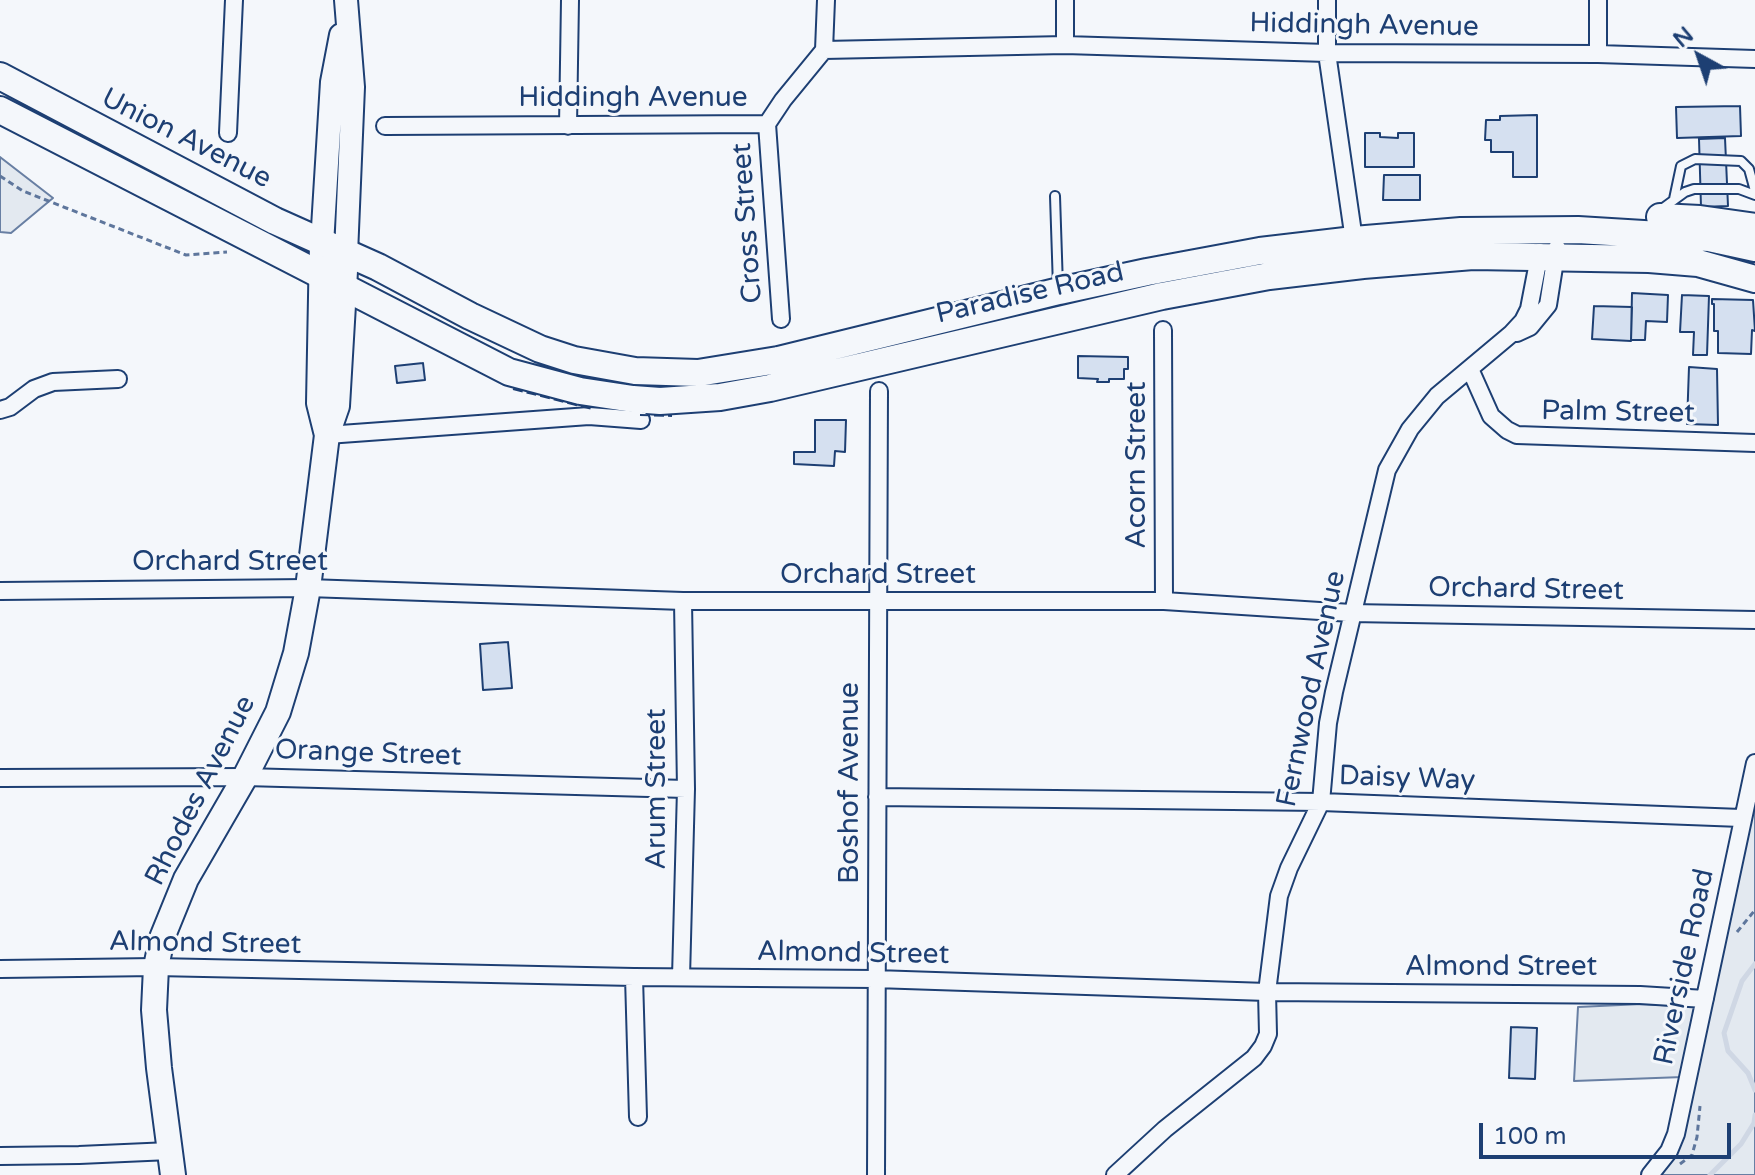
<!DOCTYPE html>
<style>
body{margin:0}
#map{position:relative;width:1755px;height:1175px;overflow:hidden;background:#f4f7fb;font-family:"Varela Round",sans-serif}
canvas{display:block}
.north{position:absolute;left:1659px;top:16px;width:80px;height:80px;-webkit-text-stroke:6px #f4f7fb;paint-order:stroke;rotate:320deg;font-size:22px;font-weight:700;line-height:32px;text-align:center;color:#1d3f73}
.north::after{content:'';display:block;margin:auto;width:28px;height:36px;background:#1d3f73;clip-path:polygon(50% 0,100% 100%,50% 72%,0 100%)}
.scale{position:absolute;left:1479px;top:1123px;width:252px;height:36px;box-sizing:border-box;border:4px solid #1d3f73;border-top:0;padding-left:10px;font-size:24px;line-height:28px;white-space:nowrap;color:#1d3f73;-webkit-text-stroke:6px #f4f7fb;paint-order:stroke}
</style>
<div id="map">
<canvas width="1755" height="1175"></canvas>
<div class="north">N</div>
<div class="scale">100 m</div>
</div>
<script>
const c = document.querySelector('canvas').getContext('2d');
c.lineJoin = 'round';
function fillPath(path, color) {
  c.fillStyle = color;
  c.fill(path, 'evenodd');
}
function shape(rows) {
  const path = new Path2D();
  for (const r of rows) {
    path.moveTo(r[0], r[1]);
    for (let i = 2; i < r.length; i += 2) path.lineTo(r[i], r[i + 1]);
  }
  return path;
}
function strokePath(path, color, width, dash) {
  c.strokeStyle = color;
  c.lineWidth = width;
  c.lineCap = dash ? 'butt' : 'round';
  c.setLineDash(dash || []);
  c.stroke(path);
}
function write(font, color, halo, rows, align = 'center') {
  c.font = font + ' "Varela Round",sans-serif';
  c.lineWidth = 6;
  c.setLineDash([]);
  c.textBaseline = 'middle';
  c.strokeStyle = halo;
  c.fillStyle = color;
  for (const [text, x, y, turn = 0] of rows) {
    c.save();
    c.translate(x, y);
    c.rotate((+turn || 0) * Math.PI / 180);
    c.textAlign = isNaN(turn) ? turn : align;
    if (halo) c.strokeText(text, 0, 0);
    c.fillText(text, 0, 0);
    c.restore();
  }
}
const green = shape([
 [0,157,53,198,11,233,0,232,0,157],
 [1755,783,1755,1175,1658,1175,1755,783],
 [1642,1004,1696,1007,1683,1077,1574,1081,1578,1007,1642,1004]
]);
const stream = shape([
 [1755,964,1742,981,1724,1033,1728,1051,1748,1073,1755,1090],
 [1710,1175,1741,1144,1754,1123,1755,1115]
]);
const building = shape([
 [1740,106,1741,136,1677,138,1676,107,1740,106],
 [1537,115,1537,177,1513,177,1513,152,1491,152,1491,140,1485,140,1486,120,1500,120,1500,116,1537,115],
 [1365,133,1380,133,1380,137,1398,138,1398,133,1414,133,1414,167,1365,167,1365,133],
 [1725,138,1728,206,1701,207,1699,139,1725,138],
 [1384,175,1420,175,1420,200,1383,200,1384,175],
 [1632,293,1668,295,1667,322,1646,321,1645,340,1631,340,1632,293],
 [1682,295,1709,296,1707,355,1693,355,1694,332,1680,332,1682,295],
 [1712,299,1753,300,1755,331,1752,330,1751,354,1718,353,1718,331,1714,331,1714,304,1712,304,1712,299],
 [1594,306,1632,307,1631,341,1592,339,1594,306],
 [1078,356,1128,357,1128,369,1124,369,1124,379,1109,379,1109,382,1097,382,1098,379,1078,378,1078,356],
 [423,363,425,380,397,383,395,366,423,363],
 [1689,367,1717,369,1718,425,1687,424,1689,367],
 [815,420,846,420,845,452,835,451,834,466,794,464,794,452,815,452,815,420],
 [508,642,512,688,483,690,480,644,508,642],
 [1511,1027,1537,1028,1535,1079,1509,1078,1511,1027]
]);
const path = shape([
 [0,176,23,191,186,255,227,252],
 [1737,932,1755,910],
 [1680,1164,1692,1155,1697,1137,1700,1106]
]);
const service = shape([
 [1055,196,1058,287],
 [1674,199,1681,166,1695,159,1741,161,1749,169,1755,191],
 [1659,211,1685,192,1694,189,1739,189,1755,195]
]);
const minor = shape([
 [1065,0,1065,45],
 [1327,0,1327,53,1354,240],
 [824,50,826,0],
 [1598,54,1598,0],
 [767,124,781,319],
 [385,126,767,124,783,100,824,50,1065,45,1327,53,1598,54,1755,59],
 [568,126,570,0],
 [228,133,234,0],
 [1163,330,1164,601],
 [1517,333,1530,327,1548,305,1557,248],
 [1470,369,1491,416,1507,430,1517,435,1755,443],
 [0,410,10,407,34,389,53,382,118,379],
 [327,435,589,416,641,420],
 [0,591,308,588,683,601,1164,601,1351,613,1755,620],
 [0,778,245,777,686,789],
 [877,797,1321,802,1741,818],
 [0,969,156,967,634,977,875,979,1267,992,1640,995,1705,999],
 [634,977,638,1117],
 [681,977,686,789,683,601],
 [0,1156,79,1155,170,1151],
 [876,1175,879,391],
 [1115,1175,1165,1129,1254,1058,1263,1046,1268,1034,1267,992,1279,896,1289,868,1321,802,1328,723,1334,692,1387,470,1410,429,1437,396,1511,334,1523,321,1529,309,1540,252],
 [1650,1175,1669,1151,1676,1134,1755,763]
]);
const secondary = shape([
 [322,244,332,82,341,35],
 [346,254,353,87,346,0]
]);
const primary = shape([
 [322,244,319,403,327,435],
 [173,1175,159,1068,154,1010,156,967,162,938,186,879,245,777,278,712,296,653,308,588,327,435,337,406,346,254]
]);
const trunk = shape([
 [0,76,275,221,378,267,470,316,540,349,574,360,635,371,698,373,778,360,1059,291,1147,272,1260,251,1354,240,1461,231,1578,230,1709,238,1755,248],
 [0,110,509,372,580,391,633,399,660,401,720,397,770,388,1162,296,1269,276,1363,265,1473,256,1649,259,1698,263,1755,279],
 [1660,217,1700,219,1755,227]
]);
const fence = shape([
 [513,389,592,409],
 [640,415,672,416]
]);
const streetNames = [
 ["Hiddingh Avenue",1364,26,1],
 ["Hiddingh Avenue",633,99],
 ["Union Avenue",186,139,27],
 ["Cross Street",748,223,-94],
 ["Paradise Road",1030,294,-13],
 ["Palm Street",1618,413,1],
 ["Acorn Street",1138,465,-90],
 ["Orchard Street",230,563],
 ["Orchard Street",878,576],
 ["Orchard Street",1526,590,1],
 ["Fernwood Avenue",1312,689,-78],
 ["Orange Street",368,754,2],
 ["Daisy Way",1407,779,2],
 ["Boshof Avenue",851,783,-90],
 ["Arum Street",658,789,-90],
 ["Rhodes Avenue",201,791,-63],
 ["Almond Street",205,944,1],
 ["Almond Street",853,954,1],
 ["Riverside Road",1685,967,-78],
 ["Almond Street",1501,968]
];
fillPath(green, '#e3e9f0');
strokePath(green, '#687fa3', 2);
strokePath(stream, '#cfd7e4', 5);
fillPath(building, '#d5e0f0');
strokePath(building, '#1d3f73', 2);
strokePath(service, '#1d3f73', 12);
strokePath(minor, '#1d3f73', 20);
strokePath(secondary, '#1d3f73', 26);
strokePath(primary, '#1d3f73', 28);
strokePath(trunk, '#1d3f73', 30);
strokePath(path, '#5e769c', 3, [6, 4]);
strokePath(service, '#f4f7fb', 8);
strokePath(minor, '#f4f7fb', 16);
strokePath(secondary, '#f4f7fb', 22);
strokePath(primary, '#f4f7fb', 24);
strokePath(trunk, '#f4f7fb', 26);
strokePath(fence, '#1d3f73', 2, [10, 4]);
write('28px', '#1d3f73', '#f4f7fb', streetNames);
</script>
